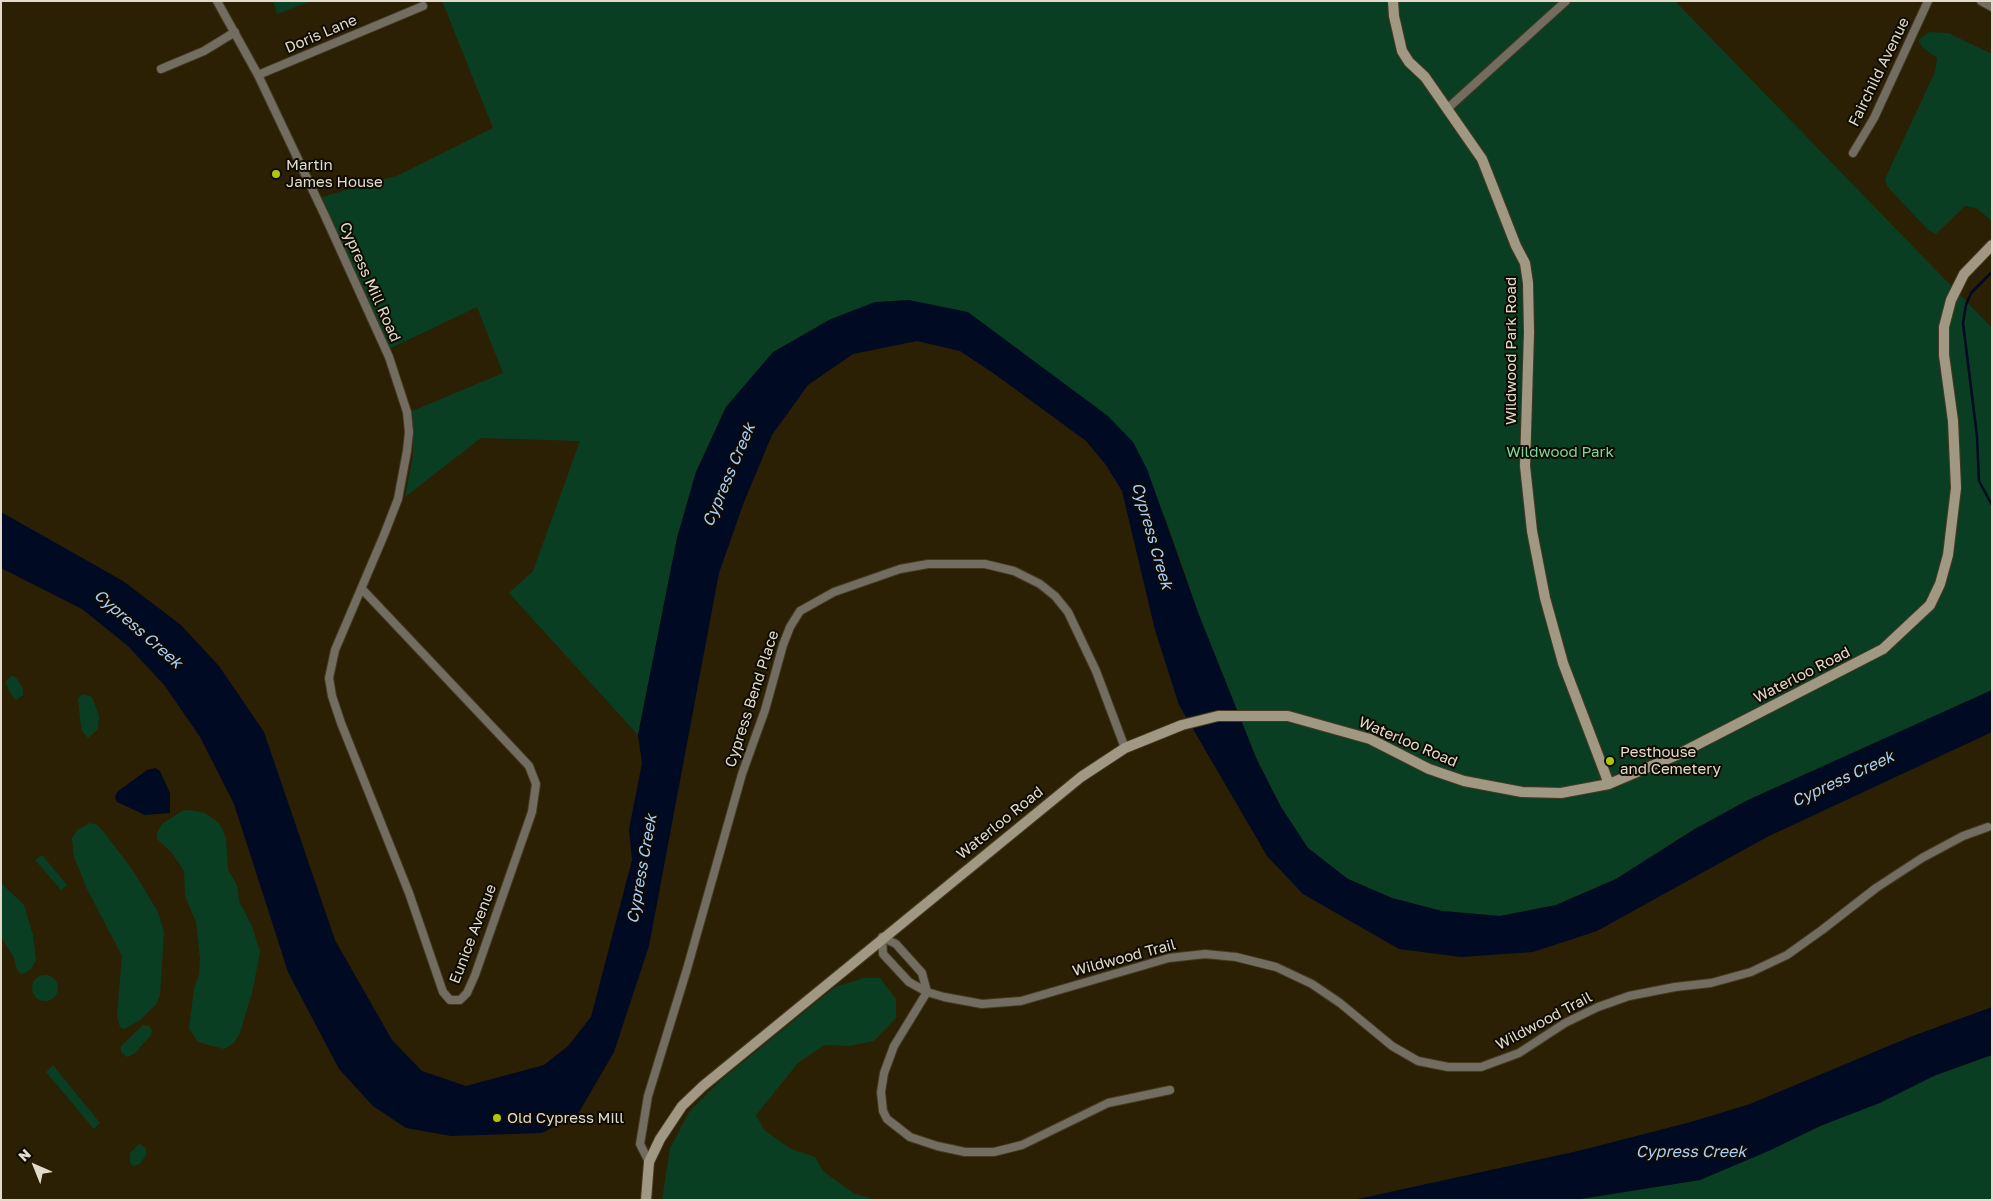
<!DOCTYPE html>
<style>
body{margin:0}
#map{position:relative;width:1993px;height:1201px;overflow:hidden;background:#2b2004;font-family:"Golos Text",sans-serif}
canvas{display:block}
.frame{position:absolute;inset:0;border:2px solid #e2dbcb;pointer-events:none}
.north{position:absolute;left:10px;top:1141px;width:50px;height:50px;-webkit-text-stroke:4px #0f0b02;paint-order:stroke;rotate:316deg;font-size:14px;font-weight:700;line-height:20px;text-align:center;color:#e2dbcb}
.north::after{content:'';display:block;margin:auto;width:18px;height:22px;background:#e2dbcb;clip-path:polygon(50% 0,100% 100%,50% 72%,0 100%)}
</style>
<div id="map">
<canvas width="1993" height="1201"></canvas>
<div class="frame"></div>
<div class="north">N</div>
</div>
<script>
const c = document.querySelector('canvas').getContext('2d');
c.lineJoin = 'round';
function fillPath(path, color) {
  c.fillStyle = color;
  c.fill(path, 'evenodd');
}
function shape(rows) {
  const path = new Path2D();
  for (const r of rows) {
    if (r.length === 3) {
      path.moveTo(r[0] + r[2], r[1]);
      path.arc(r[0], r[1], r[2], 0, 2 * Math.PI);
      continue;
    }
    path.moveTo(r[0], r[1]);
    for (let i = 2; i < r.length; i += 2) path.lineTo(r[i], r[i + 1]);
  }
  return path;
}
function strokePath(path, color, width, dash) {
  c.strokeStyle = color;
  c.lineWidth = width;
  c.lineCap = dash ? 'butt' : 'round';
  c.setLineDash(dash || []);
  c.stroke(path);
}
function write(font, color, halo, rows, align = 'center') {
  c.font = font + ' "Golos Text",sans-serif';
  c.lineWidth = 4;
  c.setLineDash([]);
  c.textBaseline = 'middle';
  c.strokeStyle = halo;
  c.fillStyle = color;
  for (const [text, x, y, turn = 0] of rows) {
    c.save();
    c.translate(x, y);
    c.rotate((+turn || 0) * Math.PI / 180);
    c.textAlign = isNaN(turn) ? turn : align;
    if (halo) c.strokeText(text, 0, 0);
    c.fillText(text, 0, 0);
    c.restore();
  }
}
const green = shape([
 [273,1,312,1,277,14],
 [442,1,1675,1,1992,328,1992,690,1748,800,1693,830,1616,879,1556,905,1500,916,1442,911,1392,898,1348,879,1308,848,1281,807,1257,760,1199,615,1165,517,968,312,831,319,774,352,726,407,696,472,677,538,638,735,509,593,533,571,580,441,481,438,405,497,413,456,413,426,410,412,503,373,477,307,389,349,322,197,399,175,493,128],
 [1929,32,1948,33,1992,54,1992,221,1976,208,1965,206,1936,234,1928,230,1887,186,1885,179,1935,72,1937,58,1923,48,1918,40],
 [11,676,16,677,23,689,23,695,16,700,11,694,5,682],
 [83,694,92,697,99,716,98,729,88,738,82,731,80,719,78,698],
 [189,810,205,813,219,823,222,828,226,838,228,870,237,885,239,901,252,926,260,952,252,993,240,1033,234,1043,224,1049,198,1042,189,1029,194,989,199,975,200,958,196,922,185,896,184,871,172,853,157,839,157,833,162,824,182,811],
 [90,823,97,825,103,831,132,869,158,912,164,932,160,996,156,1004,139,1021,124,1029,120,1027,117,1016,122,956,87,889,74,857,72,838,77,830],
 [42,855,67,885,61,890,35,860],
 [1,883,24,905,33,935,36,960,31,969,25,973,21,974,17,970,14,958,1,937],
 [45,988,13],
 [864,978,880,978,896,999,896,1018,874,1041,849,1046,824,1045,798,1063,756,1115,764,1130,791,1149,815,1157,823,1171,853,1193,876,1200,662,1200,670,1148,689,1112,720,1081,835,987],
 [143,1025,149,1026,152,1031,151,1035,135,1053,127,1057,121,1052,121,1046],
 [1992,1055,1992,1200,1574,1200,1700,1180,1936,1075],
 [53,1065,100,1123,94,1129,46,1072],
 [139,1144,146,1148,146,1155,140,1164,134,1166,130,1163,130,1153]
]);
const water = shape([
 [909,300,968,312,1108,416,1133,442,1147,469,1199,615,1257,760,1281,807,1308,848,1348,879,1392,898,1442,911,1500,916,1556,905,1616,879,1693,830,1748,800,1992,690,1992,732,1767,837,1597,931,1533,952,1461,957,1399,949,1303,894,1267,856,1179,705,1155,630,1122,491,1106,465,1086,441,996,375,960,351,917,341,853,354,808,385,772,435,744,502,719,573,649,946,614,1052,578,1114,542,1133,451,1136,406,1128,373,1106,339,1069,288,972,234,804,200,737,165,686,128,646,82,609,1,568,1,512,123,581,181,625,219,666,264,732,335,940,392,1040,422,1071,466,1086,544,1065,568,1046,591,1017,632,860,629,829,642,763,638,735,677,538,696,472,726,407,773,352,831,319,875,302],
 [155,768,160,771,170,793,170,813,145,815,117,802,115,797,117,792,147,770],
 [1992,1007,1992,1055,1936,1075,1880,1103,1820,1126,1771,1150,1700,1180,1574,1200,1353,1200,1578,1151,1691,1122,1750,1104,1910,1037]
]);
const stream = shape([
 [1992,272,1971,293,1966,305,1963,323,1977,436,1979,481,1992,505]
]);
const street = shape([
 [217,1,258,75,325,216,389,357,407,412,409,432,407,451,398,499,384,535,335,650,329,678,332,696,341,723,409,893,443,992,450,1000,460,1000,467,993,475,975,532,812,536,784,529,766,516,752,362,589],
 [1981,1,1992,7],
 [161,69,204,51,235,32],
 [258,75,423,6],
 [1448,108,1566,1],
 [1853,153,1874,118,1928,1],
 [927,992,922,973,896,944,882,937,883,954,909,982,927,992,944,997,982,1004,1021,1001,1169,958,1205,954,1236,957,1276,967,1312,984,1340,1003,1392,1046,1418,1061,1448,1067,1481,1067,1519,1053,1565,1023,1598,1007,1629,996,1675,987,1711,983,1751,972,1787,955,1822,930,1876,888,1922,858,1963,836,1988,827],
 [927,992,894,1046,884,1073,881,1092,883,1111,887,1119,910,1137,937,1146,965,1152,994,1152,1022,1145,1108,1103,1170,1090],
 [649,1162,640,1144,648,1096,687,969,742,774,765,710,783,645,790,627,800,611,834,592,900,569,928,564,985,564,1014,571,1040,584,1055,596,1068,612,1096,671,1125,748]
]);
const secondary = shape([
 [1393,1,1394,16,1402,51,1409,62,1425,77,1482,159,1516,246,1525,263,1528,283,1529,332,1525,466,1532,531,1545,598,1563,663,1609,784],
 [646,1200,649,1162,660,1139,682,1106,703,1086,1081,777,1125,748,1182,725,1218,716,1288,716,1370,739,1429,769,1464,781,1522,792,1561,793,1609,784,1677,755,1883,649,1930,605,1940,584,1948,555,1956,488,1953,421,1944,355,1944,327,1951,300,1964,274,1992,245]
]);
const markers = [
 [276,174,5,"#aec60c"],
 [1610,761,5,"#aec60c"],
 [497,1118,5,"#aec60c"]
];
const streetNames = [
 ["Doris Lane",321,34,-23],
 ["Fairchild Avenue",1879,72,-64],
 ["Cypress Mill Road",370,282,66],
 ["Wildwood Park Road",1511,351,-90],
 ["Waterloo Road",1802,675,-27],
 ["Cypress Bend Place",752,699,-72],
 ["Waterloo Road",1408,742,23],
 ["Waterloo Road",1000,823,-39],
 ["Eunice Avenue",473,934,-69],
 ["Wildwood Trail",1124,958,-15],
 ["Wildwood Trail",1544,1021,-28]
];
const poiNames = [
 ["Martin",286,165],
 ["James House",286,182],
 ["Pesthouse",1620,752],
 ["and Cemetery",1620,769],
 ["Old Cypress Mill",507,1118]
];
const parkNames = [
 ["Wildwood Park",1560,452]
];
const waterNames = [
 ["Cypress Creek",729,475,-67],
 ["Cypress Creek",1152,536,74],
 ["Cypress Creek",138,629,41],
 ["Cypress Creek",1843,779,-25],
 ["Cypress Creek",642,869,-80],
 ["Cypress Creek",1691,1152]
];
fillPath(green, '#0a3e23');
fillPath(water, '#000a22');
strokePath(stream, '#000a22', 2.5);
strokePath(street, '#453a20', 10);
strokePath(secondary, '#453a20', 12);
strokePath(street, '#726d60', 8);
strokePath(secondary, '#a09883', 10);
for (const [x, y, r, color] of markers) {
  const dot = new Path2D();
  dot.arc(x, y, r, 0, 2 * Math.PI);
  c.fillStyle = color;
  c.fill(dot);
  strokePath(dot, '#0f0b02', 2);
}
write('15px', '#e2dbcb', '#0f0b02', streetNames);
write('15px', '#e2dbcb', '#0f0b02', poiNames, 'left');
write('15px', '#7ad99f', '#0f0b02', parkNames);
write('italic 16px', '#a9cdfa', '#0f0b02', waterNames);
</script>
